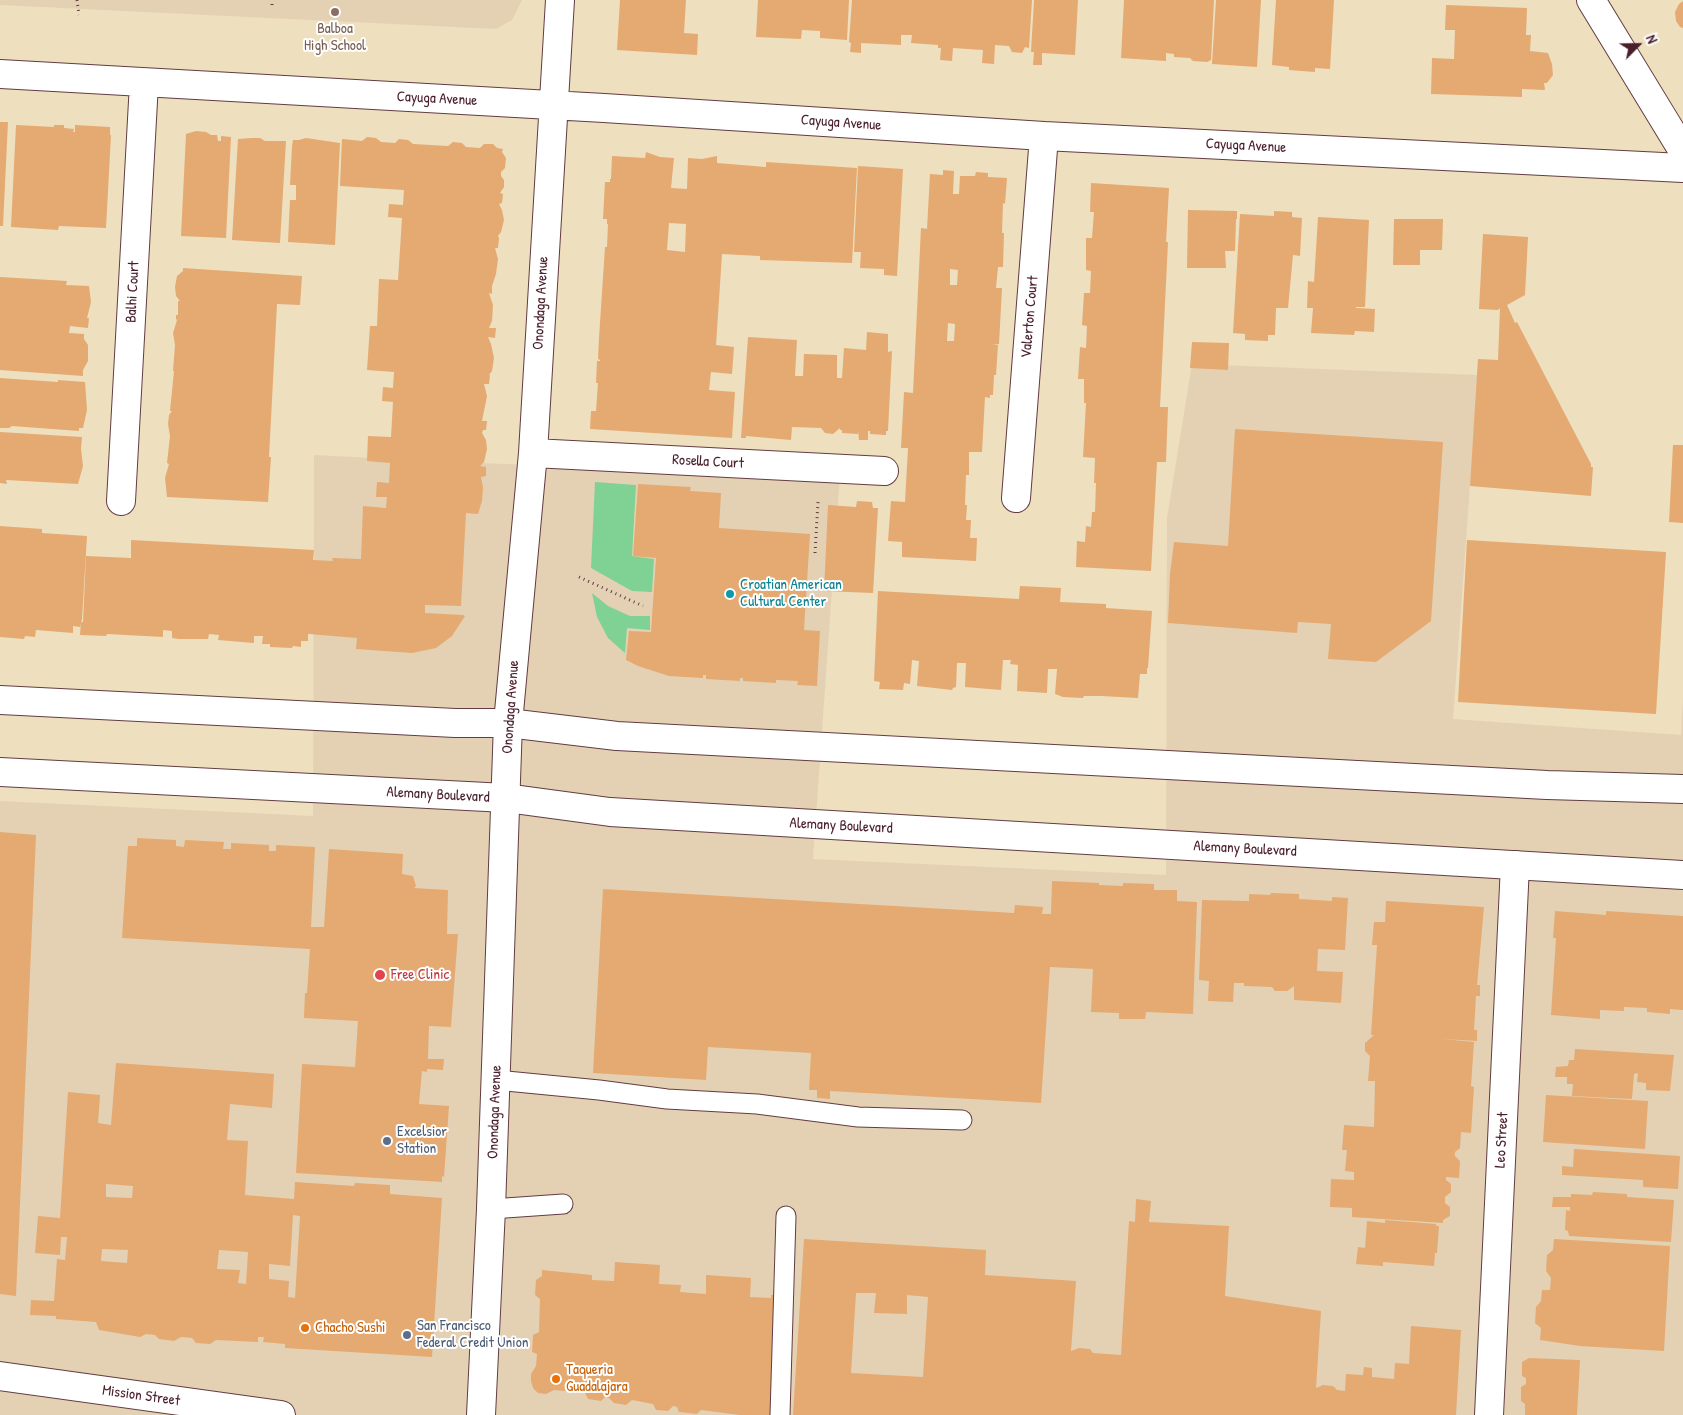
<!DOCTYPE html>
<style>
body{margin:0}
#map{position:relative;width:1683px;height:1415px;overflow:hidden;background:#eedfbf;font-family:"Patrick Hand",sans-serif}
canvas{display:block}
.north{position:absolute;left:1613px;top:20px;width:50px;height:50px;-webkit-text-stroke:4px #fff;paint-order:stroke;rotate:67deg;font-size:14px;font-weight:700;line-height:20px;text-align:center;color:#4a1f2b}
.north::after{content:'';display:block;margin:auto;width:18px;height:22px;background:#4a1f2b;clip-path:polygon(50% 0,100% 100%,50% 72%,0 100%)}
</style>
<div id="map">
<canvas width="1683" height="1415"></canvas>
<div class="north">N</div>
</div>
<script>
const c = document.querySelector('canvas').getContext('2d');
c.lineJoin = 'round';
function fillPath(path, color) {
  c.fillStyle = color;
  c.fill(path, 'evenodd');
}
function shape(rows) {
  const path = new Path2D();
  for (const r of rows) {
    path.moveTo(r[0], r[1]);
    for (let i = 2; i < r.length; i += 2) path.lineTo(r[i], r[i + 1]);
  }
  return path;
}
function strokePath(path, color, width, dash) {
  c.strokeStyle = color;
  c.lineWidth = width;
  c.lineCap = dash ? 'butt' : 'round';
  c.setLineDash(dash || []);
  c.stroke(path);
}
function write(font, color, halo, rows, align = 'center') {
  c.font = font + ' "Patrick Hand",sans-serif';
  c.lineWidth = 4;
  c.setLineDash([]);
  c.textBaseline = 'middle';
  c.strokeStyle = halo;
  c.fillStyle = color;
  for (const [text, x, y, turn = 0] of rows) {
    c.save();
    c.translate(x, y);
    c.rotate((+turn || 0) * Math.PI / 180);
    c.textAlign = isNaN(turn) ? turn : align;
    if (halo) c.strokeText(text, 0, 0);
    c.fillText(text, 0, 0);
    c.restore();
  }
}
const built = shape([
 [0,0,522,0,512,20,496,29,0,5],
 [1192,364,1478,375,1453,719,1681,735,1683,699,1683,1415,0,1415,0,801,313,816,314,455,475,463,840,475,813,859,1166,875,1167,518]
]);
const green = shape([
 [595,482,636,485,632,556,654,559,652,592,632,591,591,568],
 [592,593,608,606,630,616,650,616,650,630,627,628,625,653,608,638,597,617]
]);
const building = shape([
 [620,0,686,0,684,33,698,34,697,55,617,50],
 [758,0,849,0,847,40,820,38,820,31,802,30,801,39,756,37],
 [852,0,1032,0,1029,48,1025,47,1022,53,1012,52,1009,46,995,45,994,64,982,63,983,50,953,48,952,61,940,60,941,48,938,48,938,45,911,43,912,35,901,35,901,45,861,43,861,53,850,52,851,43,849,42],
 [1034,0,1078,0,1075,55,1042,53,1042,65,1033,65,1034,52,1031,52],
 [1124,0,1214,0,1211,60,1207,62,1193,61,1190,58,1174,57,1174,54,1166,53,1166,61,1121,58],
 [1216,0,1261,0,1257,67,1212,64],
 [1276,0,1334,0,1330,69,1315,68,1315,72,1289,70,1289,67,1272,65],
 [1683,1,1683,28,1680,27,1676,21,1675,12,1679,4],
 [1446,5,1527,8,1526,35,1531,35,1530,51,1548,53,1552,64,1553,75,1547,83,1544,83,1545,90,1522,89,1522,97,1431,94,1432,58,1454,59,1455,30,1445,30],
 [0,122,8,122,3,226,0,226],
 [16,125,54,127,54,125,64,125,64,128,74,129,73,132,75,132,75,125,110,127,110,135,111,135,106,228,59,226,58,230,11,227],
 [196,131,206,132,211,135,217,135,218,141,221,141,221,136,231,137,226,238,181,236,186,134],
 [367,137,376,138,381,142,395,143,399,139,408,140,413,144,448,146,453,142,462,143,466,147,480,148,484,144,493,144,497,148,503,149,502,152,506,158,505,168,501,172,501,176,504,180,504,187,500,193,503,194,502,203,499,204,502,210,504,220,501,232,498,236,499,238,498,248,495,248,498,259,496,274,492,286,492,294,489,293,493,305,492,321,489,328,496,328,495,338,488,337,491,344,494,358,492,371,489,375,490,375,489,384,484,384,487,396,482,421,487,421,486,430,483,430,482,433,486,440,487,449,484,462,480,466,486,467,486,476,481,477,483,487,482,501,478,514,466,513,461,606,425,605,425,613,463,615,465,616,452,636,436,648,412,653,356,649,357,638,309,634,308,634,308,641,301,641,301,647,293,646,292,648,270,647,270,644,262,644,263,636,254,636,254,643,218,640,219,635,209,634,208,639,179,639,172,638,172,631,163,630,163,637,107,634,106,636,80,635,81,622,83,622,86,556,131,558,131,540,314,550,313,560,333,561,332,558,361,559,363,506,386,508,387,497,376,497,377,482,389,483,390,463,367,461,368,436,391,437,393,402,382,401,383,387,393,388,394,372,367,370,370,326,377,326,379,279,398,280,402,218,388,217,389,204,403,205,404,190,340,186,342,139,362,141],
 [252,138,260,138,265,141,286,141,280,243,232,240,238,139],
 [306,138,340,143,335,245,288,242,290,200,296,200,296,185,290,185,292,146,293,140,299,140],
 [646,152,660,157,674,158,671,188,687,189,688,158,702,159,717,156,717,163,766,167,766,162,857,168,852,263,760,260,760,256,722,254,716,345,734,347,732,374,711,372,709,390,735,392,732,438,590,429,591,411,596,411,598,383,596,383,597,361,600,361,600,360,598,359,599,338,605,247,607,247,608,224,607,224,607,219,603,219,605,182,610,182,610,179,611,179,612,156,645,158],
 [669,223,686,224,685,252,667,250],
 [858,166,903,169,897,276,884,275,884,269,860,268,861,252,854,252],
 [943,170,954,171,953,194,959,194,960,176,975,176,976,172,988,173,988,177,1007,178,1005,204,1003,203,1002,233,1004,233,1003,267,998,267,996,288,1002,288,999,344,992,345,998,345,996,375,994,375,993,395,990,395,990,398,985,397,982,452,969,452,969,475,966,475,965,505,967,505,966,520,971,520,970,538,977,538,976,561,902,557,902,542,888,541,891,501,905,502,908,448,901,448,904,392,913,393,921,228,927,229,930,174,943,175],
 [950,269,958,270,957,285,950,285],
 [948,323,955,324,954,341,947,341],
 [1091,183,1169,188,1166,242,1168,242,1160,407,1168,407,1166,462,1157,462,1151,571,1076,567,1077,541,1085,542,1086,526,1091,527,1092,512,1095,512,1096,483,1094,483,1095,458,1083,457,1086,403,1084,403,1084,379,1078,379,1080,347,1086,348,1087,326,1082,325,1084,293,1090,293,1091,271,1086,270,1086,238,1092,238,1094,212,1090,212],
 [1188,210,1237,211,1237,219,1236,219,1235,251,1225,251,1226,268,1187,268],
 [1274,211,1292,212,1292,217,1302,218,1300,256,1293,255,1288,308,1276,308,1275,335,1268,335,1268,341,1245,340,1245,334,1233,333,1240,214,1274,216],
 [1318,217,1369,220,1365,307,1356,307,1356,308,1375,309,1374,332,1355,331,1354,335,1311,333,1313,308,1307,308,1308,281,1314,282],
 [1394,219,1443,219,1442,250,1420,250,1420,265,1393,265],
 [1483,234,1528,237,1525,295,1507,305,1515,323,1517,322,1591,464,1591,467,1593,467,1591,496,1470,486,1478,359,1498,360,1500,308,1498,310,1479,309],
 [183,268,302,276,300,305,277,304,269,457,271,457,268,502,167,497,165,478,169,464,167,463,170,436,168,424,169,415,172,411,170,411,174,371,173,371,175,345,173,333,177,320,176,319,176,315,178,315,178,301,180,301,176,296,175,287,177,276,183,271],
 [0,277,67,281,66,285,89,286,91,302,87,318,89,318,88,328,70,326,69,333,84,334,84,339,88,345,88,361,83,370,83,376,0,370],
 [867,332,888,334,888,352,892,351,888,431,886,431,886,435,870,434,870,431,868,431,868,440,859,440,858,430,858,434,842,433,842,430,840,430,840,428,833,434,825,433,821,428,792,427,791,440,746,436,746,438,741,438,748,337,797,340,795,376,803,376,804,354,837,355,837,378,842,378,844,348,866,350],
 [1192,342,1229,343,1228,370,1190,368],
 [0,378,58,382,58,380,85,382,87,410,83,428,79,428,79,431,12,426,9,428,0,428],
 [1235,429,1443,442,1431,621,1376,662,1328,659,1331,624,1298,622,1297,633,1168,623,1170,574,1174,542,1228,546],
 [0,432,82,437,81,449,83,466,78,484,6,480,7,484,0,483],
 [1673,445,1683,445,1683,523,1669,522],
 [638,484,691,487,690,491,721,493,719,528,810,534,804,630,820,631,817,686,797,685,798,681,776,680,776,683,743,681,743,678,740,678,740,681,706,679,706,675,703,675,703,678,669,676,638,666,626,660,629,631,651,632,656,558,633,556],
 [857,501,872,502,873,508,878,508,873,593,824,591,828,505,856,507],
 [0,526,42,529,42,533,87,536,82,619,80,627,73,626,73,633,36,630,35,637,25,636,24,639,0,637],
 [1467,540,1666,552,1656,714,1458,702],
 [1020,586,1061,588,1060,602,1106,604,1106,608,1152,611,1148,668,1147,668,1147,674,1140,674,1138,698,1101,696,1084,696,1083,698,1063,697,1055,694,1057,669,1048,669,1047,693,1017,691,1018,665,1010,664,1011,660,1003,660,1001,690,965,687,966,663,957,663,956,687,953,688,952,690,917,686,919,661,912,660,910,684,904,683,903,690,879,689,880,682,874,681,878,591,1019,599],
 [0,832,36,835,16,1296,0,1294],
 [137,838,176,840,176,846,184,847,185,840,224,842,223,849,231,849,231,843,269,845,269,851,276,851,276,845,315,847,311,927,324,927,329,849,403,854,402,874,413,876,416,886,414,888,448,890,447,934,458,934,451,1027,429,1026,428,1059,444,1059,443,1070,427,1069,427,1072,422,1071,419,1104,449,1106,444,1177,442,1176,442,1182,296,1173,302,1064,355,1067,358,1021,304,1018,305,993,307,993,310,949,122,938,128,846,137,846],
 [1052,881,1099,883,1099,885,1123,886,1123,883,1154,884,1154,890,1177,890,1177,901,1197,902,1193,1014,1146,1012,1145,1019,1119,1019,1119,1013,1091,1012,1093,969,1050,967,1041,1103,830,1091,830,1099,817,1098,817,1090,809,1090,811,1053,708,1047,706,1080,593,1073,603,889,1014,913,1015,905,1043,907,1042,914,1051,914],
 [1271,893,1299,894,1299,899,1332,901,1332,897,1348,898,1345,950,1318,949,1317,971,1343,972,1341,1003,1294,1000,1294,986,1287,991,1275,991,1272,987,1244,986,1244,983,1234,983,1233,1002,1208,1001,1209,981,1199,980,1202,900,1249,901,1249,894,1270,895],
 [1386,901,1484,907,1477,985,1480,985,1480,996,1476,996,1474,1030,1477,1030,1477,1041,1443,1039,1474,1042,1471,1086,1474,1087,1471,1133,1461,1132,1460,1148,1455,1152,1455,1156,1460,1161,1459,1178,1446,1177,1446,1180,1451,1184,1451,1192,1445,1197,1445,1203,1450,1207,1450,1216,1443,1220,1443,1223,1352,1217,1352,1208,1330,1207,1331,1179,1354,1180,1354,1172,1345,1171,1347,1150,1342,1150,1344,1125,1374,1127,1375,1081,1368,1081,1370,1056,1365,1051,1365,1043,1374,1035,1371,1035,1377,945,1372,945,1374,922,1385,922],
 [1555,911,1606,915,1606,911,1683,916,1683,1010,1670,1009,1670,1014,1647,1012,1647,1008,1624,1007,1624,1011,1600,1010,1600,1019,1551,1015,1556,938,1553,938],
 [1575,1049,1674,1055,1670,1091,1646,1090,1646,1083,1637,1082,1638,1073,1634,1074,1632,1099,1572,1096,1573,1084,1567,1084,1567,1077,1555,1077,1556,1067,1568,1066,1569,1060,1574,1060],
 [116,1063,274,1074,272,1108,230,1104,227,1140,248,1141,245,1195,294,1199,295,1182,354,1186,355,1183,390,1185,390,1194,442,1198,432,1357,285,1348,285,1344,263,1342,264,1337,258,1337,258,1342,216,1340,210,1344,196,1343,192,1338,181,1337,174,1341,159,1339,155,1335,146,1334,140,1337,99,1330,96,1322,56,1319,56,1316,30,1315,31,1300,54,1301,57,1259,65,1260,67,1237,61,1237,60,1255,35,1253,38,1216,60,1218,68,1092,100,1095,98,1123,111,1125],
 [106,1184,133,1186,132,1198,106,1197],
 [293,1215,300,1216,295,1298,288,1297,289,1281,269,1279,269,1264,290,1266],
 [102,1249,128,1250,127,1263,101,1261],
 [219,1250,248,1252,246,1284,238,1283,240,1270,217,1269],
 [1546,1095,1648,1101,1645,1149,1543,1142],
 [1574,1149,1680,1156,1678,1189,1643,1187,1643,1180,1562,1175,1562,1166,1573,1167],
 [1593,1192,1627,1194,1627,1197,1674,1200,1671,1242,1569,1236,1568,1231,1565,1230,1566,1210,1570,1211,1570,1207,1552,1207,1553,1197,1571,1197,1571,1194,1592,1195],
 [1136,1199,1151,1201,1149,1222,1229,1226,1225,1296,1321,1311,1316,1388,1323,1385,1333,1386,1337,1390,1345,1391,1346,1374,1363,1375,1364,1367,1372,1368,1372,1377,1394,1379,1395,1363,1409,1364,1411,1326,1461,1330,1456,1415,793,1415,804,1239,986,1250,985,1275,1076,1281,1071,1351,1079,1348,1090,1349,1093,1353,1121,1355,1129,1221,1135,1222],
 [856,1293,876,1293,874,1313,907,1314,907,1295,928,1297,923,1377,851,1373],
 [1385,1220,1436,1224,1436,1226,1439,1226,1437,1253,1435,1253,1434,1266,1383,1262,1383,1266,1356,1264,1358,1247,1365,1248,1367,1221,1385,1223],
 [1554,1239,1670,1246,1664,1351,1580,1346,1540,1340,1541,1328,1535,1323,1536,1307,1541,1301,1542,1290,1550,1290,1551,1278,1546,1271,1547,1255,1553,1250],
 [615,1262,660,1265,659,1284,681,1285,680,1292,706,1294,706,1275,751,1278,750,1297,771,1298,771,1295,776,1295,777,1378,771,1381,774,1415,740,1415,701,1410,697,1414,679,1412,677,1407,673,1406,668,1411,656,1410,653,1404,632,1400,626,1405,614,1403,609,1398,605,1397,601,1401,588,1399,585,1393,554,1390,546,1394,538,1393,533,1388,531,1381,531,1374,536,1366,537,1354,532,1352,533,1335,539,1332,540,1299,535,1295,536,1280,542,1276,542,1270,592,1275,592,1280,614,1281],
 [1529,1358,1580,1360,1577,1415,1525,1415,1525,1404,1521,1401,1521,1387,1526,1384,1526,1378,1522,1376,1522,1362]
]);
const path = shape([
 [77,0,79,15],
 [272,5,272,0],
 [815,553,818,502],
 [579,577,643,606]
]);
const lane = shape([
 [496,1080,599,1090,667,1099,757,1104,858,1117,962,1120],
 [491,1209,563,1204],
 [780,1415,786,1216]
]);
const street = shape([
 [0,74,604,108,1044,136,1683,168],
 [533,453,884,471],
 [1016,498,1044,136],
 [121,501,144,83],
 [481,1415,491,1209,508,723,533,453,560,0],
 [1489,1415,1515,865]
]);
const secondary = shape([
 [1591,0,1683,151],
 [0,1376,281,1415]
]);
const primary = shape([
 [0,700,455,723,508,723,617,736,1547,785,1683,789],
 [0,772,506,798,610,812,1683,875]
]);
const markers = [
 [335,12,5,"#8d6e63"],
 [730,594,5,"#0f9aa8"],
 [380,975,6,"#e0444e"],
 [387,1141,5,"#5c6f8a"],
 [305,1328,5,"#e8710a"],
 [407,1335,5,"#5c6f8a"],
 [556,1379,5,"#e8710a"]
];
const educationNames = [
 ["Balboa",335,29],
 ["High School",335,46]
];
const streetNames = [
 ["Cayuga Avenue",437,99,3],
 ["Cayuga Avenue",841,123,4],
 ["Cayuga Avenue",1246,146,3],
 ["Balhi Court",133,292,-87],
 ["Onondaga Avenue",541,303,-87],
 ["Valerton Court",1030,317,-85],
 ["Rosella Court",708,462,3],
 ["Onondaga Avenue",511,707,-86],
 ["Alemany Boulevard",438,795,3],
 ["Alemany Boulevard",841,826,3],
 ["Alemany Boulevard",1245,849,3],
 ["Onondaga Avenue",495,1112,-88],
 ["Leo Street",1502,1140,-87],
 ["Mission Street",141,1396,8]
];
const cultureNames = [
 ["Croatian American",740,585],
 ["Cultural Center",740,602]
];
const healthNames = [
 ["Free Clinic",391,975]
];
const serviceNames = [
 ["Excelsior",397,1132],
 ["Station",397,1149],
 ["San Francisco",417,1326],
 ["Federal Credit Union",417,1343]
];
const foodNames = [
 ["Chacho Sushi",315,1328],
 ["Taqueria",566,1370],
 ["Guadalajara",566,1387]
];
fillPath(built, '#e4d1b4');
fillPath(green, '#7fd294');
fillPath(building, '#e4aa72');
strokePath(lane, '#633c41', 21);
strokePath(street, '#633c41', 30);
strokePath(secondary, '#633c41', 30);
strokePath(primary, '#633c41', 30);
strokePath(path, '#633c41', 3, [1, 4]);
strokePath(lane, '#fff', 19);
strokePath(street, '#fff', 28);
strokePath(secondary, '#fff', 28);
strokePath(primary, '#fff', 28);
for (const [x, y, r, color] of markers) {
  const dot = new Path2D();
  dot.arc(x, y, r, 0, 2 * Math.PI);
  c.fillStyle = color;
  c.fill(dot);
  strokePath(dot, '#fff', 2);
}
write('15px', '#785e54', '#fff', educationNames);
write('15px', '#4a1f2b', '#fff', streetNames);
write('15px', '#0d838f', '#fff', cultureNames, 'left');
write('15px', '#be3a42', '#fff', healthNames, 'left');
write('15px', '#4e5e75', '#fff', serviceNames, 'left');
write('15px', '#c56008', '#fff', foodNames, 'left');
</script>
